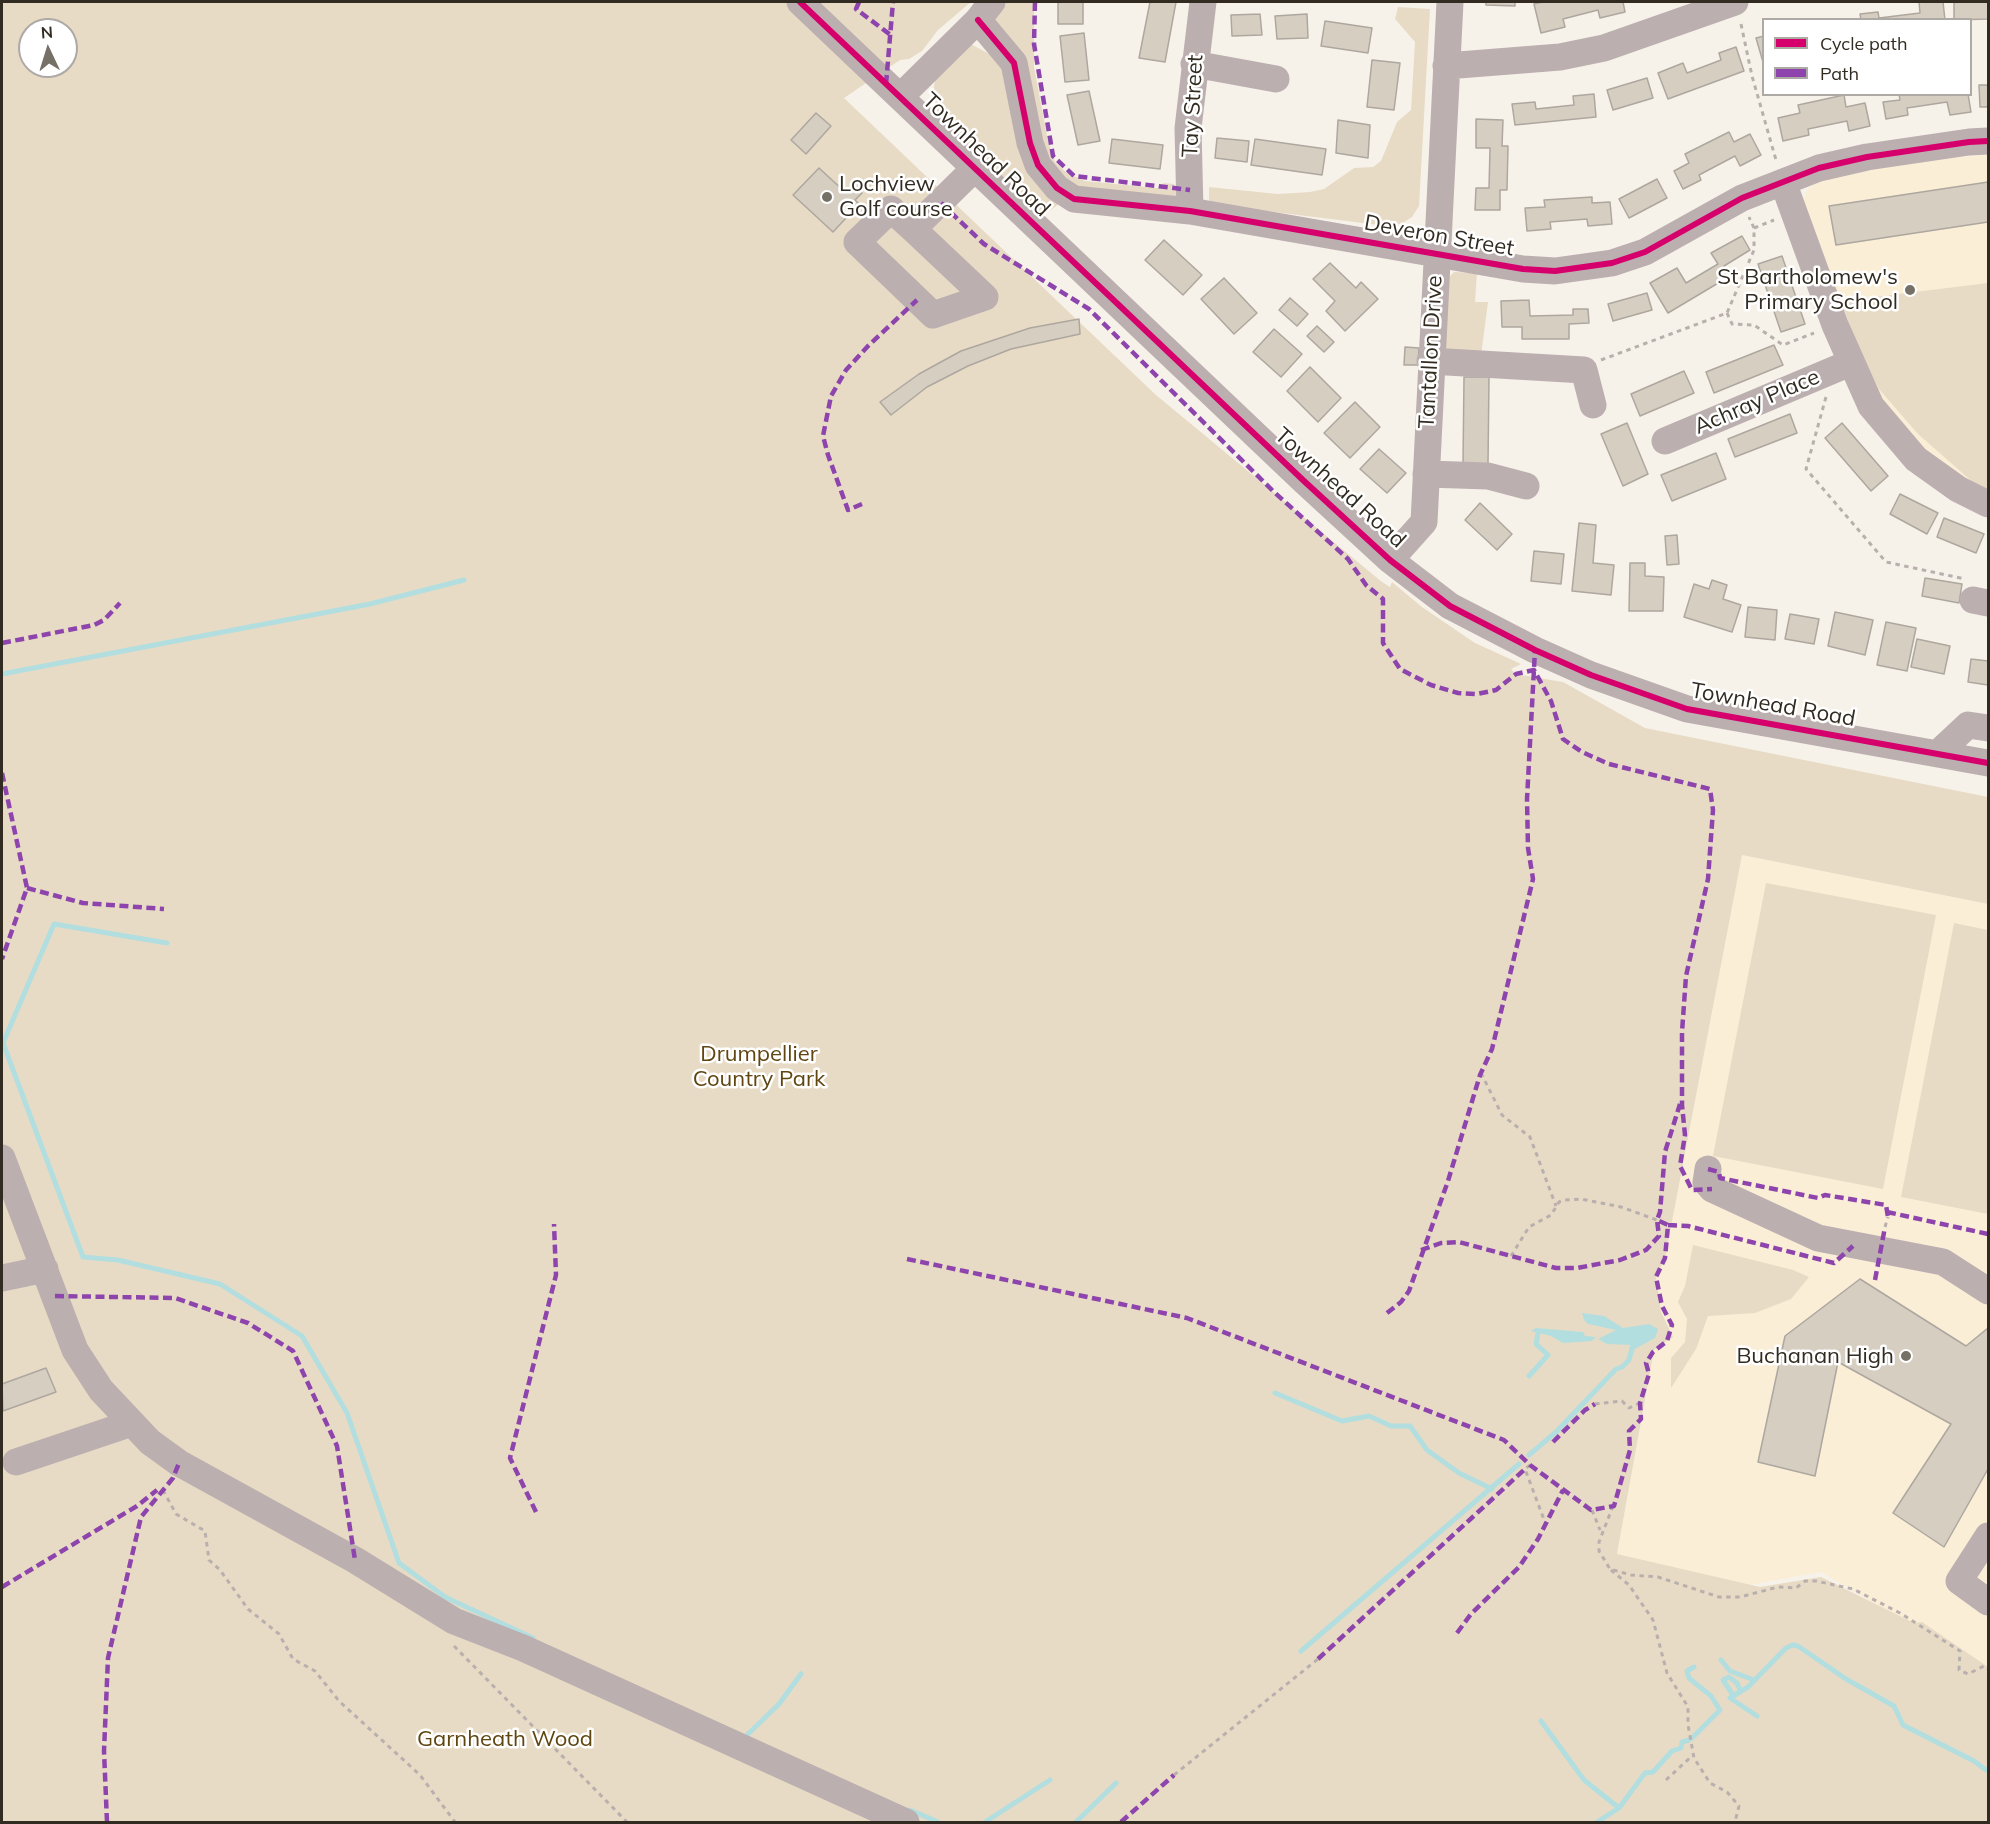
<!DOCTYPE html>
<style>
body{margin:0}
#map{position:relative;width:1990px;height:1824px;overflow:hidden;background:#f7f2e9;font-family:Mulish,sans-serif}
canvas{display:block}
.frame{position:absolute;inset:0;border:3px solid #312b21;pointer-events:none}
.legend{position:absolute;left:1762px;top:18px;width:210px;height:78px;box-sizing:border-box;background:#fff;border:2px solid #adaaa6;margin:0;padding:8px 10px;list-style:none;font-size:18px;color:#312b21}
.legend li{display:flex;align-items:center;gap:12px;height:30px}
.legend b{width:30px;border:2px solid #adaaa6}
.north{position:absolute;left:18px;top:18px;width:60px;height:60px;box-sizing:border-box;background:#fff;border:2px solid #adaaa6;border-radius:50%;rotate:356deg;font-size:16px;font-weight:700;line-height:24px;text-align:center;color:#312b21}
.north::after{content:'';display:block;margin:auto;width:21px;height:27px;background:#767167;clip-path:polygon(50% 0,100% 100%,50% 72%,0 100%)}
</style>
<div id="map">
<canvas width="1990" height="1824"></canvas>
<div class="frame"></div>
<ul class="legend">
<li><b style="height:8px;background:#d6006c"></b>Cycle path</li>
<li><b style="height:8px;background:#8e44ad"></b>Path</li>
</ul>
<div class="north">N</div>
</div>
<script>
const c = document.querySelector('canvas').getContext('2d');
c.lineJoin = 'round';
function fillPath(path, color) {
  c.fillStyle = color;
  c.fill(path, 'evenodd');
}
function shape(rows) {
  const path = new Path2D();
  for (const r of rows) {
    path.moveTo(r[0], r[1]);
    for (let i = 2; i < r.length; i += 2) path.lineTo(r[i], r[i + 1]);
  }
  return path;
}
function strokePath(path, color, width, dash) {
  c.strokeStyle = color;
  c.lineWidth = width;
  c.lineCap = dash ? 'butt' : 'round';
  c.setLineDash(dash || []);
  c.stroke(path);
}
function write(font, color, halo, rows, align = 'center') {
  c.font = font + ' Mulish,sans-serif';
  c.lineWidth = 5;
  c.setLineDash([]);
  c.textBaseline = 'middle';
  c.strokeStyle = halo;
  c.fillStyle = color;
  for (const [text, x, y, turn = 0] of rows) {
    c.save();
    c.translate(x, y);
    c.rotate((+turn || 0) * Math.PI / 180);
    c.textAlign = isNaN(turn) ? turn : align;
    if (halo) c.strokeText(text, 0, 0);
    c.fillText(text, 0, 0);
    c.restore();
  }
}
const built = shape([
 [1988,155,1988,491,1976,487,1937,460,1903,431,1881,404,1859,362,1802,205,1807,190,1818,180,1915,160],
 [1742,855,1988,904,1988,1669,1821,1572,1744,1586,1617,1554,1658,1329,1656,1277,1665,1258]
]);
const green = shape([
 [2,2,971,2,938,30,922,51,909,59,900,60,844,98,1156,395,1382,582,1390,587,1392,582,1422,607,1475,643,1521,664,1511,669,1516,674,1563,682,1645,728,1988,797,1988,904,1742,855,1665,1258,1656,1277,1661,1312,1673,1337,1654,1350,1617,1554,1760,1587,1821,1577,1914,1623,1922,1622,1988,1667,1988,1822,2,1822],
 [30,30,66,30,66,66,30,66],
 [1003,2,1034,2,1034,67,1048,141,1055,162,1067,173,1085,181,1157,188,1164,183,1174,184,1177,196,1169,202,1103,195,1066,182,1052,172,994,25,997,12],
 [1398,7,1430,9,1419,206,1412,217,1401,224,1387,226,1209,204,1209,187,1278,194,1310,192,1324,189,1354,168,1373,167,1381,161,1397,122,1411,110,1415,42,1395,19],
 [967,42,995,57,1004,72,1064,200,1044,215,938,115,933,93,936,74],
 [1454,272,1477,273,1475,302,1488,302,1481,356,1439,354,1444,282],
 [1988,283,1988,489,1975,484,1918,434,1879,389,1860,354,1841,301],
 [1766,883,1936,915,1883,1189,1713,1156],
 [1954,923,1988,930,1988,1214,1901,1197],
 [1693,1245,1793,1270,1809,1277,1791,1299,1755,1313,1708,1316,1696,1349,1671,1388,1671,1358,1685,1342,1687,1319,1678,1302,1685,1286]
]);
const water = shape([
 [1582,1313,1604,1316,1623,1328,1649,1324,1658,1329,1655,1338,1631,1351,1632,1345,1607,1344,1598,1339,1616,1330,1588,1324,1584,1320],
 [1536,1328,1583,1332,1585,1336,1596,1337,1592,1341,1563,1343,1551,1336,1531,1331]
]);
const stream = shape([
 [2,674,370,604,464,580],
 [167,943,54,924,3,1043,83,1257,118,1260,220,1284,302,1336,347,1413,399,1563,445,1597,533,1638],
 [1529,1376,1548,1355,1536,1344,1538,1333],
 [1275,1393,1342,1421,1369,1416,1391,1426,1410,1426,1427,1450,1459,1473,1492,1489],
 [1529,1455,1556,1432,1616,1369,1622,1367,1629,1360,1633,1345],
 [1301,1651,1519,1464],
 [1721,1660,1730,1671,1754,1680],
 [1733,1695,1723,1680,1729,1677,1737,1683,1740,1690],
 [1757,1716,1730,1698,1748,1687,1786,1648,1793,1645,1798,1646,1846,1679,1894,1706,1903,1725,1974,1761,1986,1770],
 [1541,1721,1584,1780,1619,1808],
 [746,1736,779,1704,801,1674],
 [1692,1738,1720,1710,1711,1696,1689,1678,1687,1671,1694,1667],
 [910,1810,938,1822],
 [985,1822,1050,1780],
 [1076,1822,1116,1783],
 [1597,1822,1619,1808,1645,1773,1653,1772,1672,1751,1681,1748,1682,1742,1689,1740]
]);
const building = shape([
 [1058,2,1083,2,1083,24,1058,24,1058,2],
 [1150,2,1176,2,1165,62,1139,58,1150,2],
 [1486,2,1515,2,1515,6,1486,5,1486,2],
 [1542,2,1623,2,1625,12,1600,18,1598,10,1563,19,1565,27,1541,33,1534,4,1542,2],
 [1919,2,1943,2,1945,20,1861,20,1860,14,1878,12,1879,18,1920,13,1919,2],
 [1954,2,1988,2,1988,19,1954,20,1954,2],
 [1260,14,1262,35,1232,36,1231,15,1260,14],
 [1307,14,1308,38,1277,39,1275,16,1307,14],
 [1325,21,1372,28,1368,53,1321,46,1325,21],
 [1084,33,1089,80,1065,82,1060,36,1084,33],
 [1764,36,1764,61,1763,62,1756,38,1764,36],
 [1736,47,1744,71,1668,99,1658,73,1683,63,1687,73,1721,60,1719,53,1736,47],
 [1372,60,1400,63,1394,110,1367,107,1372,60],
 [1647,78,1653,98,1613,110,1607,90,1647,78],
 [1979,85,1988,85,1988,107,1980,107,1979,85],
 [1089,91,1100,141,1078,145,1067,95,1089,91],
 [1594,94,1596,117,1515,125,1512,104,1535,102,1536,109,1574,105,1573,96,1594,94],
 [1899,94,1968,94,1971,112,1950,115,1947,102,1907,108,1908,115,1886,119,1883,102,1900,100,1899,94],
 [1844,95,1846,107,1865,103,1870,126,1849,131,1847,121,1808,129,1809,135,1783,141,1778,118,1800,113,1798,105,1844,95],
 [816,113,831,126,806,154,791,140,816,113],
 [1476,119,1503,120,1502,146,1508,146,1507,190,1500,190,1500,210,1475,210,1476,188,1489,188,1490,148,1476,148,1476,119],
 [1338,120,1370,125,1368,158,1336,153,1338,120],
 [1729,132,1734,142,1750,134,1761,155,1740,166,1735,156,1699,175,1701,180,1683,189,1674,171,1689,163,1685,154,1729,132],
 [1217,138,1249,141,1247,162,1215,158,1217,138],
 [1112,139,1163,145,1160,169,1109,163,1112,139],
 [1255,139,1326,149,1322,175,1251,165,1255,139],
 [819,168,845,192,853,185,862,193,855,200,859,204,833,232,793,195,819,168],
 [1657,179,1667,198,1629,218,1619,199,1657,179],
 [1988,182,1988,222,1836,245,1829,206,1988,182],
 [1592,197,1592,203,1610,202,1612,224,1588,226,1587,219,1550,222,1551,229,1527,231,1525,208,1545,207,1544,200,1592,197],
 [1742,236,1750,250,1724,266,1730,276,1668,313,1650,283,1677,268,1686,283,1718,264,1711,253,1742,236],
 [1164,240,1202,275,1183,295,1145,260,1164,240],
 [1782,256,1805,324,1781,332,1758,264,1782,256],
 [1330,263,1356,288,1361,282,1378,299,1345,331,1326,311,1335,301,1313,279,1330,263],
 [1224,278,1257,313,1234,334,1201,299,1224,278],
 [1647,293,1652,310,1613,321,1608,304,1647,293],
 [1290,298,1308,314,1297,326,1279,310,1290,298],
 [1529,300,1530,316,1573,315,1573,309,1588,309,1589,323,1569,324,1569,339,1522,339,1522,327,1502,327,1501,301,1529,300],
 [1079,319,1080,334,1011,349,968,366,927,387,891,415,880,402,919,374,961,351,1030,328,1079,319],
 [1317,326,1334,342,1324,352,1307,336,1317,326],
 [1274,329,1302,354,1281,377,1253,352,1274,329],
 [1774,345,1783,365,1714,393,1706,372,1774,345],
 [1405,347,1419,348,1418,365,1404,365,1405,347],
 [1310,367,1341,398,1318,422,1287,391,1310,367],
 [1684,371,1694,393,1640,416,1631,394,1684,371],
 [1464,377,1489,377,1488,464,1463,464,1464,377],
 [1355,402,1380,427,1350,458,1324,433,1355,402],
 [1790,414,1797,433,1735,457,1728,439,1790,414],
 [1627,423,1648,474,1623,486,1601,434,1627,423],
 [1842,423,1888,476,1871,491,1825,438,1842,423],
 [1379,449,1406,473,1387,493,1360,469,1379,449],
 [1716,453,1726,479,1672,501,1661,475,1716,453],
 [1900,494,1938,513,1927,534,1890,514,1900,494],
 [1480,503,1512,534,1497,550,1465,520,1480,503],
 [1944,518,1984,534,1976,553,1937,537,1944,518],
 [1579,523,1596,525,1593,563,1614,565,1611,595,1572,591,1579,523],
 [1677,535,1679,564,1667,565,1665,536,1677,535],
 [1534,551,1564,554,1561,584,1531,581,1534,551],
 [1630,563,1645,563,1645,576,1664,577,1663,611,1629,611,1630,563],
 [1925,578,1962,584,1959,603,1922,596,1925,578],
 [1712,580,1727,585,1723,599,1741,605,1732,632,1684,617,1694,584,1709,589,1712,580],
 [1748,607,1777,610,1775,640,1745,637,1748,607],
 [1835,612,1873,620,1865,655,1828,646,1835,612],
 [1790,614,1819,619,1814,644,1785,639,1790,614],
 [1886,622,1916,628,1907,671,1877,665,1886,622],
 [1917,639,1950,646,1944,674,1911,667,1917,639],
 [1971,659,1988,661,1988,685,1968,682,1971,659],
 [1860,1279,1966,1346,1988,1328,1988,1469,1944,1547,1893,1513,1951,1424,1838,1362,1815,1476,1758,1462,1785,1336,1860,1279],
 [46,1368,56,1392,3,1411,2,1384,46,1368]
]);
const path = shape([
 [1741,24,1752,76,1776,160],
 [1754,228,1774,220],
 [1727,313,1732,324,1754,325,1783,345,1814,333],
 [1601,360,1727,313,1754,250,1754,228,1749,217],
 [1826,397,1806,469,1886,562,1965,579],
 [1481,1073,1502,1115,1530,1137,1556,1206],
 [1885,1227,1888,1217],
 [1511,1256,1529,1227,1551,1215,1559,1202,1564,1200,1581,1199,1621,1207,1657,1220],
 [1595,1404,1622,1401,1629,1408,1640,1403],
 [1530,1465,1525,1469,1546,1525],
 [163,1490,176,1514,205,1531,209,1560,220,1570,248,1609,279,1634,293,1659,315,1671,339,1701,420,1775,455,1822],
 [1613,1506,1599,1542,1599,1551,1610,1569,1631,1575,1658,1577,1719,1597,1740,1597,1778,1587,1796,1588,1805,1581,1816,1581,1853,1589,1900,1613,1960,1651,1959,1670,1968,1674,1984,1666,1988,1669],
 [1592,1510,1600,1530],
 [1611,1570,1629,1585,1653,1620,1667,1673,1688,1707,1688,1725,1694,1758,1710,1783,1727,1792,1739,1806,1735,1822],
 [454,1646,627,1822],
 [1174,1775,1318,1659],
 [1666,1780,1693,1755]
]);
const minor = shape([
 [800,2,1304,481,1390,560,1450,606,1535,650,1591,675,1687,709,1988,763],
 [978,20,1014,63,1030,143,1038,165,1057,188,1074,199,1190,211,1523,269,1555,271,1612,263,1645,252,1742,198,1819,168,1867,157,1969,142,1988,141],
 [1194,64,1276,79],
 [1446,66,1560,57,1604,48,1735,2],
 [900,97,978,20,992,2],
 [1783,182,1835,325,1871,406,1916,459,1958,489,1988,504],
 [1190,211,1188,128,1203,2],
 [913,229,891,209,857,242,933,315,985,297,913,229,975,168],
 [1430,361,1584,370,1593,405],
 [1665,441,1850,363],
 [1426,474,1488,476,1526,486],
 [1390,560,1424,522,1450,2],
 [1973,600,1988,603],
 [1938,753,1968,725,1988,728],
 [2,1158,75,1350,101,1390,150,1442,179,1463,355,1560,454,1621,523,1648,906,1822],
 [1708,1169,1706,1182,1712,1189,1818,1238,1943,1262,1988,1291],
 [2,1278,45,1269],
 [16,1462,132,1423],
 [1988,1536,1959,1581,1988,1602]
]);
const quiet = shape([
 [859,2,856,9,892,36],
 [1035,2,1034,44,1053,156,1074,176,1190,190],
 [886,84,893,2],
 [941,203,984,244,1089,309,1273,491,1348,559,1366,585,1383,599,1383,643,1400,669,1431,685,1458,693,1477,694,1496,690,1516,674,1534,670,1551,701,1563,739,1582,752,1609,764,1710,789,1713,810,1708,879,1686,976,1682,1032,1682,1105,1685,1135,1680,1166,1692,1190,1712,1189],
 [862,504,848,510,828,455,823,436,831,396,846,370,868,346,917,300],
 [2,643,94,625,104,620,120,603],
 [2,773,27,888,2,959],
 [27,888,83,903,164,909],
 [1708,1169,1719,1172,1720,1178,1818,1198,1825,1195,1886,1205,1888,1217],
 [1887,1212,1988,1234],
 [1668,1225,1688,1226,1834,1263,1853,1246],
 [1421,1250,1441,1243,1459,1242,1556,1268,1577,1268,1620,1260,1646,1250,1659,1236,1657,1220,1660,1212,1665,1152,1680,1104],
 [907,1259,1187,1318,1504,1440,1530,1465,1591,1510,1614,1506,1630,1450,1629,1431,1641,1419,1640,1403,1649,1374,1646,1363,1653,1352,1667,1341,1672,1325,1662,1306,1656,1277,1665,1258,1668,1225,1657,1220],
 [1875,1280,1885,1227],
 [55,1296,175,1298,248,1323,293,1351,337,1446,355,1560],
 [1387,1313,1401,1302,1409,1291,1448,1181,1480,1075,1492,1049,1533,879,1528,848,1527,799,1535,650],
 [1553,1442,1585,1410,1595,1404],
 [536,1512,510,1458,556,1275,554,1224],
 [2,1587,137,1506,157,1490],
 [1457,1633,1471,1614,1519,1567,1538,1539,1563,1490],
 [1318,1659,1525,1469],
 [107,1822,104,1751,108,1658,141,1517,173,1478,179,1463],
 [1121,1822,1174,1775]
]);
const cycleway = shape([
 [800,2,1304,481,1390,560,1450,606,1535,650,1591,675,1687,709,1988,763],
 [978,20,1014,63,1030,143,1038,165,1057,188,1074,199,1190,211,1523,269,1555,271,1612,263,1645,252,1742,198,1819,168,1867,157,1969,142,1988,141]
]);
const markers = [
 [827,197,6,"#767167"],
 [1910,290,6,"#767167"],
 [1906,1356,6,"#767167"]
];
const streetNames = [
 ["Tay Street",1193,106,-87],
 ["Townhead Road",986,155,44],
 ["Deveron Street",1439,236,10],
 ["Tantallon Drive",1431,352,-87],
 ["Achray Place",1757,402,-23],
 ["Townhead Road",1340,488,42],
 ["Townhead Road",1773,705,10]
];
const poiNames = [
 ["Lochview",839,184,"left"],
 ["Golf course",839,209,"left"],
 ["St Bartholomew's",1898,277],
 ["Primary School",1898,302],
 ["Buchanan High",1894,1356]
];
const parkNames = [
 ["Drumpellier",759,1054],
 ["Country Park",759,1079],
 ["Garnheath Wood",505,1739]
];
fillPath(built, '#fbeed7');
fillPath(green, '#e8dbc5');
fillPath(water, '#b2dedf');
strokePath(stream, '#b2dedf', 5);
fillPath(building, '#d7cec2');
strokePath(building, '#ada79f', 1.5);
strokePath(path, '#b9b0ae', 3, [4.5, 4.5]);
strokePath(minor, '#bcafb0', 27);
strokePath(quiet, '#8e44ad', 4.5, [9, 4.5]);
strokePath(cycleway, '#d6006c', 6);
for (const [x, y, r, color] of markers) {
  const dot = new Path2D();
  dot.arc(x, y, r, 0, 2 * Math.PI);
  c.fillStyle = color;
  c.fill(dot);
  strokePath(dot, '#fff', 2);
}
write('22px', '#312b21', '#fff', streetNames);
write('22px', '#312b21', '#fff', poiNames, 'right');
write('22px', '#5f450f', '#fff', parkNames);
</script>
